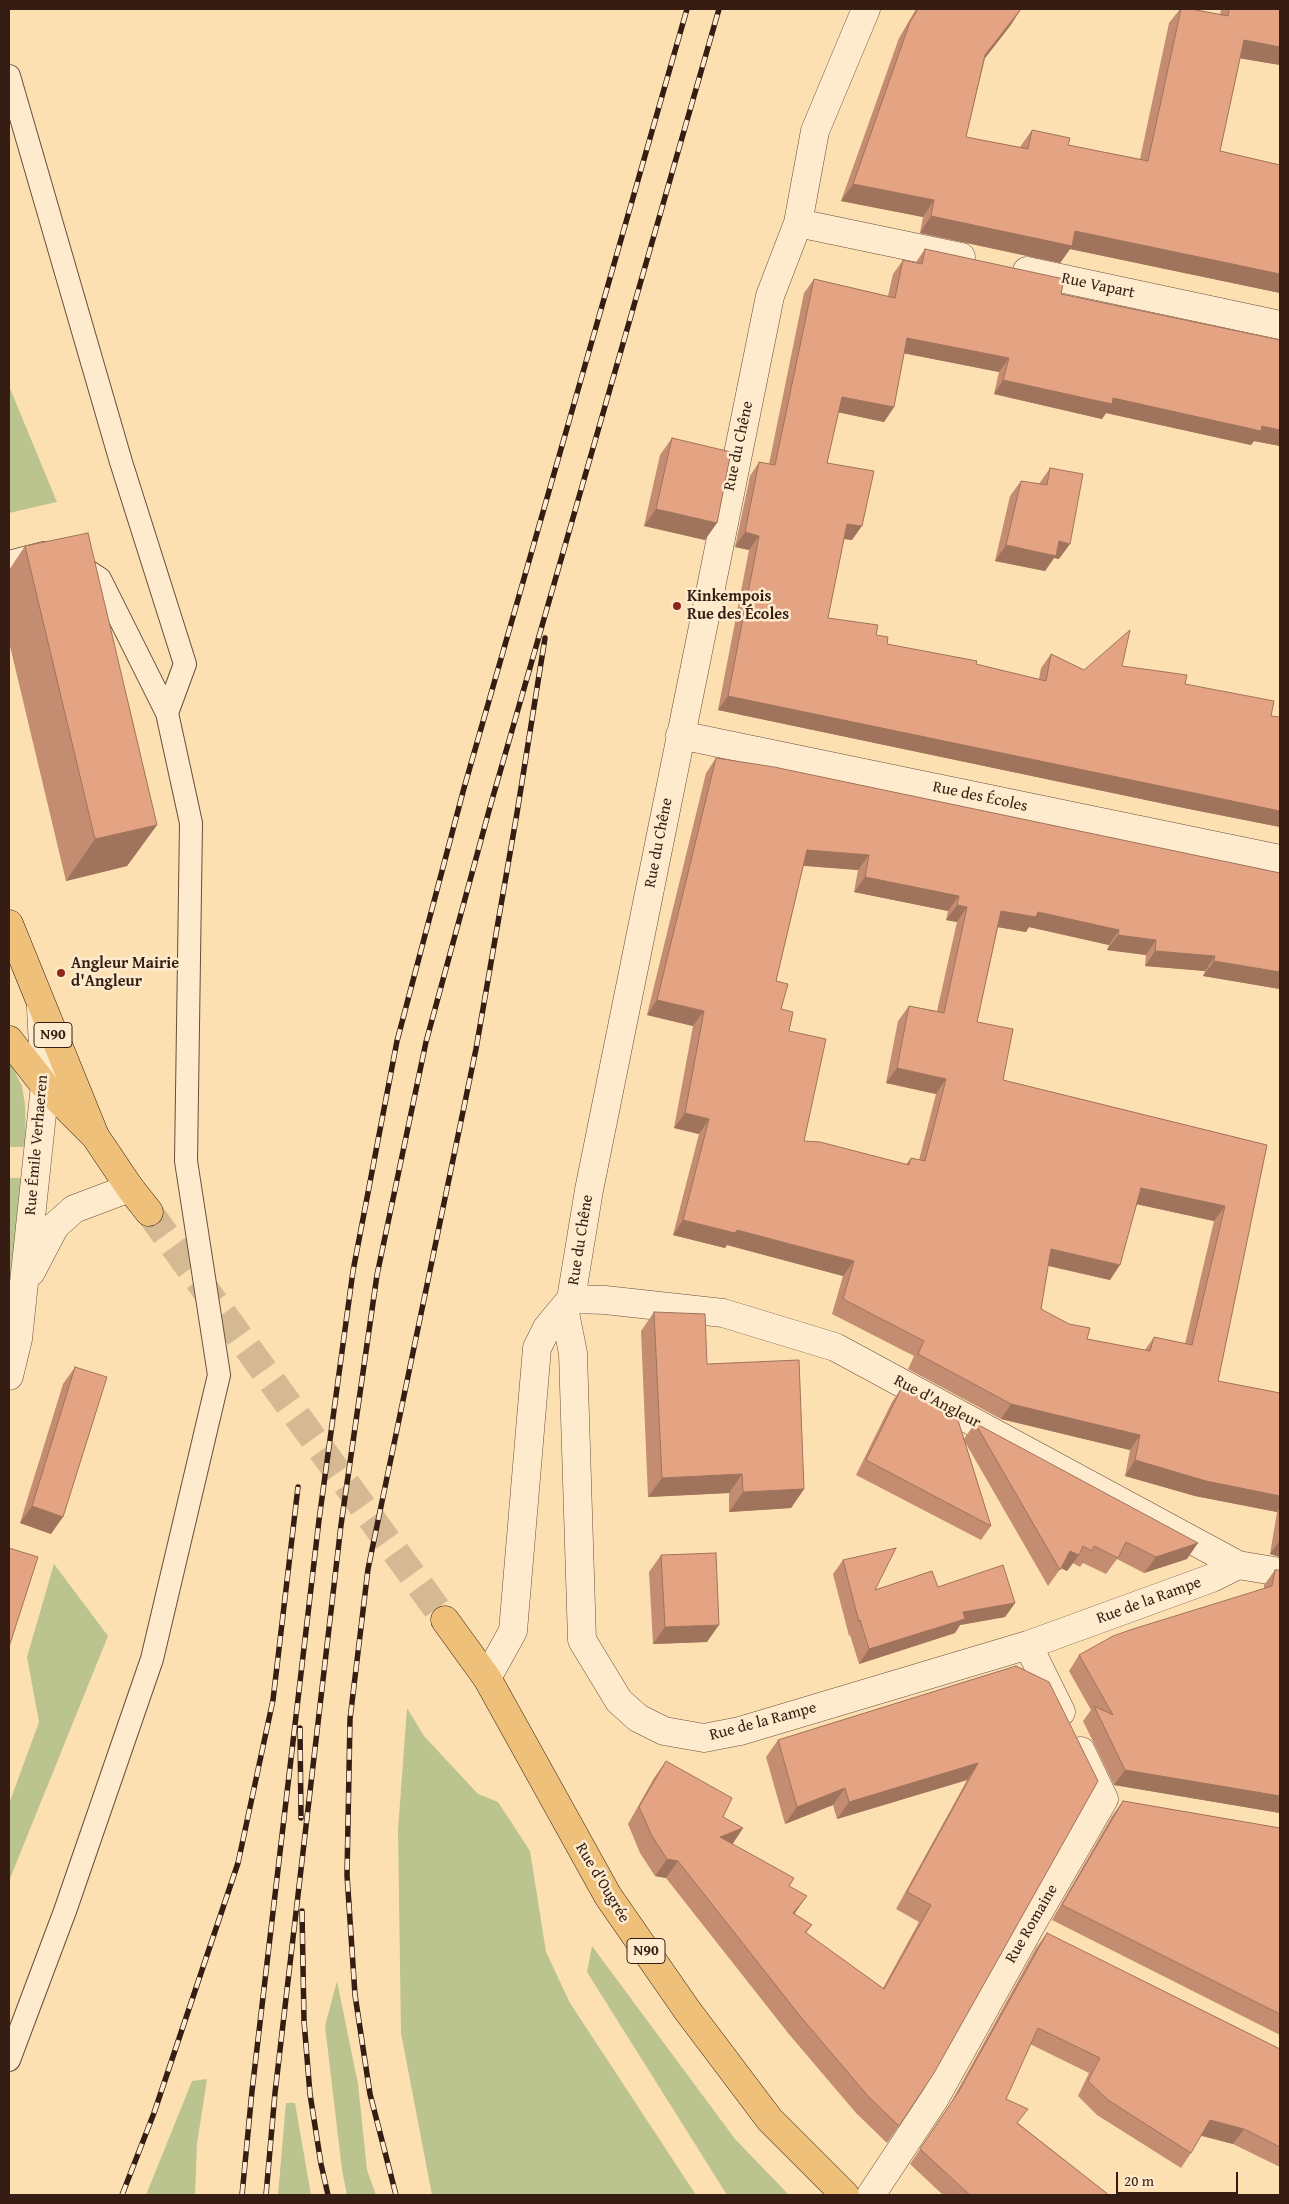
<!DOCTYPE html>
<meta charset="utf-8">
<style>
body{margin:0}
#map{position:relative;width:1289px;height:2204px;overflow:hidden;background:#fde0b2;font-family:"Gentium Book Plus",serif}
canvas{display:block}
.frame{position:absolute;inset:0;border:10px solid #351d13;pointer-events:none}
.scale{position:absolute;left:1116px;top:2172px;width:122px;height:22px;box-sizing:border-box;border:2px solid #351d13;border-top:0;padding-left:6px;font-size:15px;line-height:18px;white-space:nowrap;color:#351d13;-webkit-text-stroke:4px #feebcd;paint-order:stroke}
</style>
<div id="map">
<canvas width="1289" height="2204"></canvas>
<div class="frame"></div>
<div class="scale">20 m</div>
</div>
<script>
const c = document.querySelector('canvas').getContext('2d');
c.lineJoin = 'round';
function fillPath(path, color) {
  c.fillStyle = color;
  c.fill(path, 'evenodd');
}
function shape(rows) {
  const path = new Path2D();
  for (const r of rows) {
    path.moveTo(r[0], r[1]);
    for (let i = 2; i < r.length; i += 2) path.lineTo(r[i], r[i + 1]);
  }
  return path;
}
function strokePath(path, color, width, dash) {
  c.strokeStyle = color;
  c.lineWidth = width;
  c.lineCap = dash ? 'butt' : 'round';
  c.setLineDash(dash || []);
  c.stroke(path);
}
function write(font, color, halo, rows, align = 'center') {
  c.font = font + ' "Gentium Book Plus",serif';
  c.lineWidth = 5;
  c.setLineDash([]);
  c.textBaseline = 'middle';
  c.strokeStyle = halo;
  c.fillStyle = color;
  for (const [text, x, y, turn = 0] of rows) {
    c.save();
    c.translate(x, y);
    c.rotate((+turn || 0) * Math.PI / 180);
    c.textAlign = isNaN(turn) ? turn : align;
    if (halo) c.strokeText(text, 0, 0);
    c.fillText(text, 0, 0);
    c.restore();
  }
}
const green = shape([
 [9,386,57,502,9,513],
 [9,1060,22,1086,25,1104,26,1147,9,1147],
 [9,1178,24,1178,17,1249,9,1282],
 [54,1564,108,1636,9,1881,9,1804,39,1722,27,1657],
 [407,1708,424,1736,478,1794,498,1802,530,1851,546,1952,570,2003,696,2195,432,2195,401,2033,398,1830],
 [592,1946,735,2139,789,2195,727,2195,587,1972],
 [337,1981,358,2084,367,2170,376,2195,347,2195,342,2170,325,2026],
 [207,2079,197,2144,195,2195,146,2195,192,2081],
 [286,2103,295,2103,311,2195,278,2195]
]);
const primaryTunnel = shape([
 [149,1212,445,1620]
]);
const service = shape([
 [9,76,121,462,185,664,167,713,191,823,186,1161,219,1375,152,1659,65,1911,9,2060],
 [73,561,100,579,167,713],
 [9,562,44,553]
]);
const minor = shape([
 [798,223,961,257],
 [1027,271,1280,325],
 [680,735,1280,859],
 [31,1272,55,1226,74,1209,130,1188],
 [571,1299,605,1300,723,1313,835,1347,1238,1565,1280,1572],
 [564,1308,573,1353,582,1640,619,1701,638,1718,664,1731,704,1738,740,1731,1028,1645,1212,1578,1238,1565],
 [9,1376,18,1339,45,1086,41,1007],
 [1028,1645,1061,1712],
 [487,1678,513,1631,537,1348,547,1328,571,1299,589,1190,770,296,798,223,815,131,866,9],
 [871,2195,935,2098,1030,1927,1104,1799,1081,1751]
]);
const primary = shape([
 [9,924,95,1136],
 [9,1040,45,1086,95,1136,130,1188,149,1212],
 [445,1620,487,1678,608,1896,687,2010,770,2120,845,2195]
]);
const rail = shape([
 [300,1728,301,1818],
 [302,1911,304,2021,310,2094,321,2164,328,2195],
 [122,2195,154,2113,238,1863,273,1700,298,1487],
 [242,2195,252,2091,319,1520,353,1271,397,1041,464,788,687,9],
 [266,2195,275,2093,341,1525,377,1275,426,1042,490,807,719,9],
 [396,2195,370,2094,355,1995,347,1875,350,1719,368,1569,476,1049,517,813,545,638]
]);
const wall = shape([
 [916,9,1021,9,1010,26,985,58,966,137,1020,147,1032,130,1068,145,1140,159,1169,23,1180,9,1191,9,1220,15,1221,9,1280,9,1280,65,1240,58,1220,151,1280,165,1280,293,1070,249,1060,263,920,233,923,217,841,201,899,38],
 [925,249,1061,294,1280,340,1280,446,1254,441,1251,445,1106,413,1102,419,994,394,999,372,904,353,894,407,884,422,838,412,827,463,852,540,844,539,828,618,876,635,887,644,1039,679,1041,668,1051,654,1084,670,1122,666,1185,684,1271,716,1280,717,1280,827,1184,808,718,710,749,550,735,547,750,476,759,462,769,464,804,293,814,279,888,296,893,274,903,260,916,262],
 [672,438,705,540,644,526,660,455],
 [1050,468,1059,559,1054,558,1045,571,995,561,1010,496,1021,481,1039,484],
 [25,546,157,825,127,866,66,881,9,642,9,570],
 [716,758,1280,873,1280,989,1203,976,1205,971,1145,966,1146,955,1107,950,1109,945,1029,927,1026,932,998,927,977,1022,1003,1080,1267,1145,1218,1381,1280,1393,1280,1557,1270,1554,1277,1512,1195,1496,1125,1476,1130,1450,1001,1419,908,1369,914,1356,832,1314,843,1276,727,1245,725,1248,673,1235,699,1134,674,1128,693,1026,647,1015,706,773],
 [803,866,858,870,854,892,948,911,946,920,957,922,937,1011,909,1006,898,1021,886,1083,936,1094,919,1160,911,1158,906,1164,804,1141,789,1031,781,1009,776,981],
 [1137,1204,1214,1221,1185,1344,1154,1337,1145,1350,1087,1339,1041,1309,1048,1266,1110,1280],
 [654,1312,707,1364,804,1489,791,1508,729,1512,729,1493,648,1497,641,1331],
 [75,1367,51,1534,20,1523,63,1384],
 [902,1387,964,1439,975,1423,1187,1559,1144,1573,1117,1559,1106,1574,1083,1563,1080,1567,1073,1563,1067,1571,1061,1568,1048,1586,965,1442,991,1526,981,1540,856,1475,892,1402],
 [661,1555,707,1642,653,1644,649,1572],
 [843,1560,875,1590,938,1587,1015,1603,1005,1617,960,1625,955,1633,859,1664,850,1635,849,1636,833,1574],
 [1275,1570,1280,1813,1114,1785,1083,1721,1091,1710,1069,1671,1079,1655,1264,1589,1264,1585],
 [1016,1666,899,2126,887,2143,856,2113,788,2033,666,1878,655,1876,640,1853,628,1824,654,1778,666,1761,723,1817,743,1828,732,1844,789,1886,795,1914,812,1925,806,1933,883,1988,919,1922,896,1909,967,1780,837,1819,833,1805,785,1824,766,1757,778,1740],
 [1123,1801,1280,1828,1280,2035,1052,1920,1112,1816],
 [1047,1933,1280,2049,1280,2167,1233,2144,1201,2136,1191,2153,1181,2168,1097,2115,1078,2096,1089,2073,1030,2044,1006,2099,1018,2123,1109,2195,943,2195,910,2164,949,2106,1036,1948]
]);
const shadedWall = shape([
 [1021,9,1010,26,974,72,985,55],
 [1244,40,1280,47,1280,65,1232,57],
 [853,184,934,200,923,217,841,201],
 [931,216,1075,231,1280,274,1280,293,1070,249,1060,263,920,233],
 [907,338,1009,358,999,372,897,352],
 [1003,380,1113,398,1280,430,1280,446,1254,441,1251,445,1106,413,1102,419,994,394],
 [842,397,894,407,884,422,832,411],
 [656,509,717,523,705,540,644,526],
 [847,524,862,526,852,540,837,538],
 [745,532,759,536,749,550,735,547],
 [1059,541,1070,544,1059,559,1054,558,1045,571,995,561,1006,545],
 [728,696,1280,811,1280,827,1184,808,718,710],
 [157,825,127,866,66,881,95,839],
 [807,850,869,855,858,870,797,865],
 [865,877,959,896,948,911,854,892],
 [957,905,967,907,957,922,946,920],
 [1001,911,1038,912,1119,930,1109,945,1029,927,1026,932,991,926],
 [1118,935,1156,940,1146,955,1107,950],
 [1155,951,1215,956,1205,971,1145,966],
 [1214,961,1280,972,1280,989,1203,976],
 [657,1000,704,1011,693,1026,647,1015],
 [897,1068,946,1079,936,1094,886,1083],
 [685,1113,709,1119,699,1134,674,1128],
 [1141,1188,1225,1206,1214,1221,1131,1203],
 [683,1220,737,1230,854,1261,843,1276,727,1245,725,1248,673,1235],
 [1051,1249,1120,1265,1110,1280,1041,1264],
 [1011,1404,1140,1435,1130,1450,1001,1419],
 [1135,1460,1280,1496,1280,1508,1277,1512,1195,1496,1125,1476],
 [742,1474,729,1493,648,1497,662,1478],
 [804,1489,791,1508,729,1512,743,1492],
 [32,1506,63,1517,51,1534,20,1523],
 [1280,1540,1280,1557,1270,1554],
 [1198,1543,1187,1559,1144,1573,1156,1557],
 [1070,1551,1079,1555,1067,1571,1059,1567],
 [1015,1603,1005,1617,960,1625,955,1633,859,1664,869,1649,963,1612],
 [719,1625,707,1642,653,1644,665,1627],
 [978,1763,967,1780,837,1819,849,1802],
 [1125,1770,1280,1796,1280,1813,1114,1785],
 [845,1788,833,1805,785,1824,797,1807],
 [743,1828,732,1845,720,1837],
 [667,1859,678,1861,666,1878,655,1876],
 [807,1896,795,1913,782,1930,793,1913],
 [1210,2120,1244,2129,1233,2144,1200,2135]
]);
const building = shape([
 [918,9,1021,9,985,55,966,137,1028,149,1032,130,1070,138,1068,145,1148,161,1181,9,1191,9,1228,16,1229,9,1280,9,1280,47,1244,40,1220,151,1280,165,1280,274,1075,231,1072,246,931,216,934,200,853,184,910,22,918,9],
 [925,249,1064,279,1061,294,1280,340,1280,430,1262,426,1261,431,1113,398,1112,404,1003,380,1009,358,907,338,894,407,842,397,827,463,874,471,862,526,847,524,828,618,878,625,876,635,888,637,887,644,977,661,976,664,1046,681,1051,654,1084,670,1130,630,1122,666,1187,675,1185,684,1274,701,1271,716,1280,717,1280,811,1194,793,728,696,759,536,745,532,759,462,775,465,814,279,895,298,903,260,922,264,925,249],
 [672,438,731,452,717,523,656,509,672,438],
 [1050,468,1083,474,1070,544,1059,541,1056,556,1006,545,1021,481,1047,485,1050,468],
 [88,533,157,825,95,839,25,546,88,533],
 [716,758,774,767,1280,873,1280,972,1214,961,1215,956,1155,951,1156,940,1118,935,1119,930,1038,912,1036,917,1001,911,977,1022,1013,1029,1003,1080,1267,1145,1218,1381,1280,1393,1280,1496,1206,1481,1135,1460,1140,1435,1011,1404,918,1354,924,1341,843,1299,854,1261,737,1230,735,1233,683,1220,709,1119,685,1113,704,1011,657,1000,716,758],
 [807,850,869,855,865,877,959,896,957,905,967,907,944,1013,909,1006,897,1068,946,1079,925,1161,911,1158,909,1165,820,1142,804,1141,826,1039,789,1031,793,1012,781,1009,788,984,776,981,807,850],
 [1141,1188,1225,1206,1192,1345,1154,1337,1150,1351,1087,1339,1090,1328,1069,1324,1041,1309,1051,1249,1120,1265,1141,1188],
 [654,1312,705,1314,707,1364,799,1360,804,1489,743,1492,742,1474,662,1478,654,1312],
 [75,1367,107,1377,63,1517,32,1506,75,1367],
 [902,1387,957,1417,991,1526,866,1460,902,1387],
 [975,1423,1198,1543,1156,1557,1126,1542,1118,1558,1094,1546,1092,1551,1083,1546,1079,1555,1070,1551,1060,1570,975,1423],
 [9,1548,38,1557,9,1647,9,1548],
 [896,1548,875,1590,932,1571,938,1587,1003,1565,1015,1603,963,1612,965,1619,869,1649,860,1620,859,1622,843,1560,896,1548],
 [716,1553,719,1625,665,1627,661,1555,716,1553],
 [1275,1570,1280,1570,1280,1796,1125,1770,1094,1706,1113,1715,1079,1655,1113,1636,1133,1629,1272,1586,1275,1570],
 [1016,1666,1049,1682,1098,1781,934,2073,899,2126,868,2096,800,2016,678,1861,667,1859,652,1836,639,1807,666,1761,732,1798,723,1817,743,1828,720,1837,794,1878,789,1886,807,1896,793,1913,812,1925,805,1932,884,1989,931,1905,907,1892,978,1763,849,1802,845,1788,797,1807,778,1740,1016,1666],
 [1123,1801,1280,1828,1280,2014,1062,1905,1123,1801],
 [1047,1933,1280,2049,1280,2147,1244,2129,1210,2120,1191,2153,1108,2100,1088,2081,1100,2058,1038,2028,1006,2099,1028,2109,1017,2123,1109,2195,970,2195,920,2149,959,2091,1047,1933]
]);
const markers = [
 [677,606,5,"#8f2418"],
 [61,973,5,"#8f2418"]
];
const shields = [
 [53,1035,38],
 [646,1951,38]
];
const shieldNames = [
 ["N90",53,1035],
 ["N90",646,1951]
];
const streetNames = [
 ["Rue Vapart",1098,286,12],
 ["Rue du Chêne",739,446,-78],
 ["Rue des Écoles",980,797,12],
 ["Rue du Chêne",659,843,-79],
 ["Rue Émile Verhaeren",37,1145,-85],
 ["Rue du Chêne",581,1240,-81],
 ["Rue d'Angleur",937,1402,28],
 ["Rue de la Rampe",1149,1601,-20],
 ["Rue de la Rampe",763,1722,-15],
 ["Rue d'Ougrée",602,1883,59],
 ["Rue Romaine",1032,1924,-60]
];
const poiNames = [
 ["Kinkempois",687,597],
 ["Rue des Écoles",687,615],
 ["Angleur Mairie",71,964],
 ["d'Angleur",71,982]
];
fillPath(green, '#bbc38f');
strokePath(primaryTunnel, '#d5b992', 28, [28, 14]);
strokePath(service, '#674e3b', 24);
strokePath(minor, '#674e3b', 29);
strokePath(primary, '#351d13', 29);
strokePath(service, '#feebcd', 22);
strokePath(minor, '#feebcd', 28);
strokePath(primary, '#eec079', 28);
strokePath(rail, '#351d13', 5.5);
strokePath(rail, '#feebcd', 4, [11]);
fillPath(wall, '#c48d71');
fillPath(shadedWall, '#a0735c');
fillPath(building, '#e4a483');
strokePath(building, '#a0735c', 1);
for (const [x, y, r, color] of markers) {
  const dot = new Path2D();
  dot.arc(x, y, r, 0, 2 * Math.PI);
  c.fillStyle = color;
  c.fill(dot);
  strokePath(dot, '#feebcd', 2);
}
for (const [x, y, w] of shields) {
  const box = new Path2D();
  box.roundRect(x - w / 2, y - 12.5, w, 25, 4);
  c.fillStyle = '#feebcd';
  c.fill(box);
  strokePath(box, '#351d13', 1);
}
write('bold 15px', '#351d13', null, shieldNames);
write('16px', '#351d13', '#feebcd', streetNames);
write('bold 16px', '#351d13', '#feebcd', poiNames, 'left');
</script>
